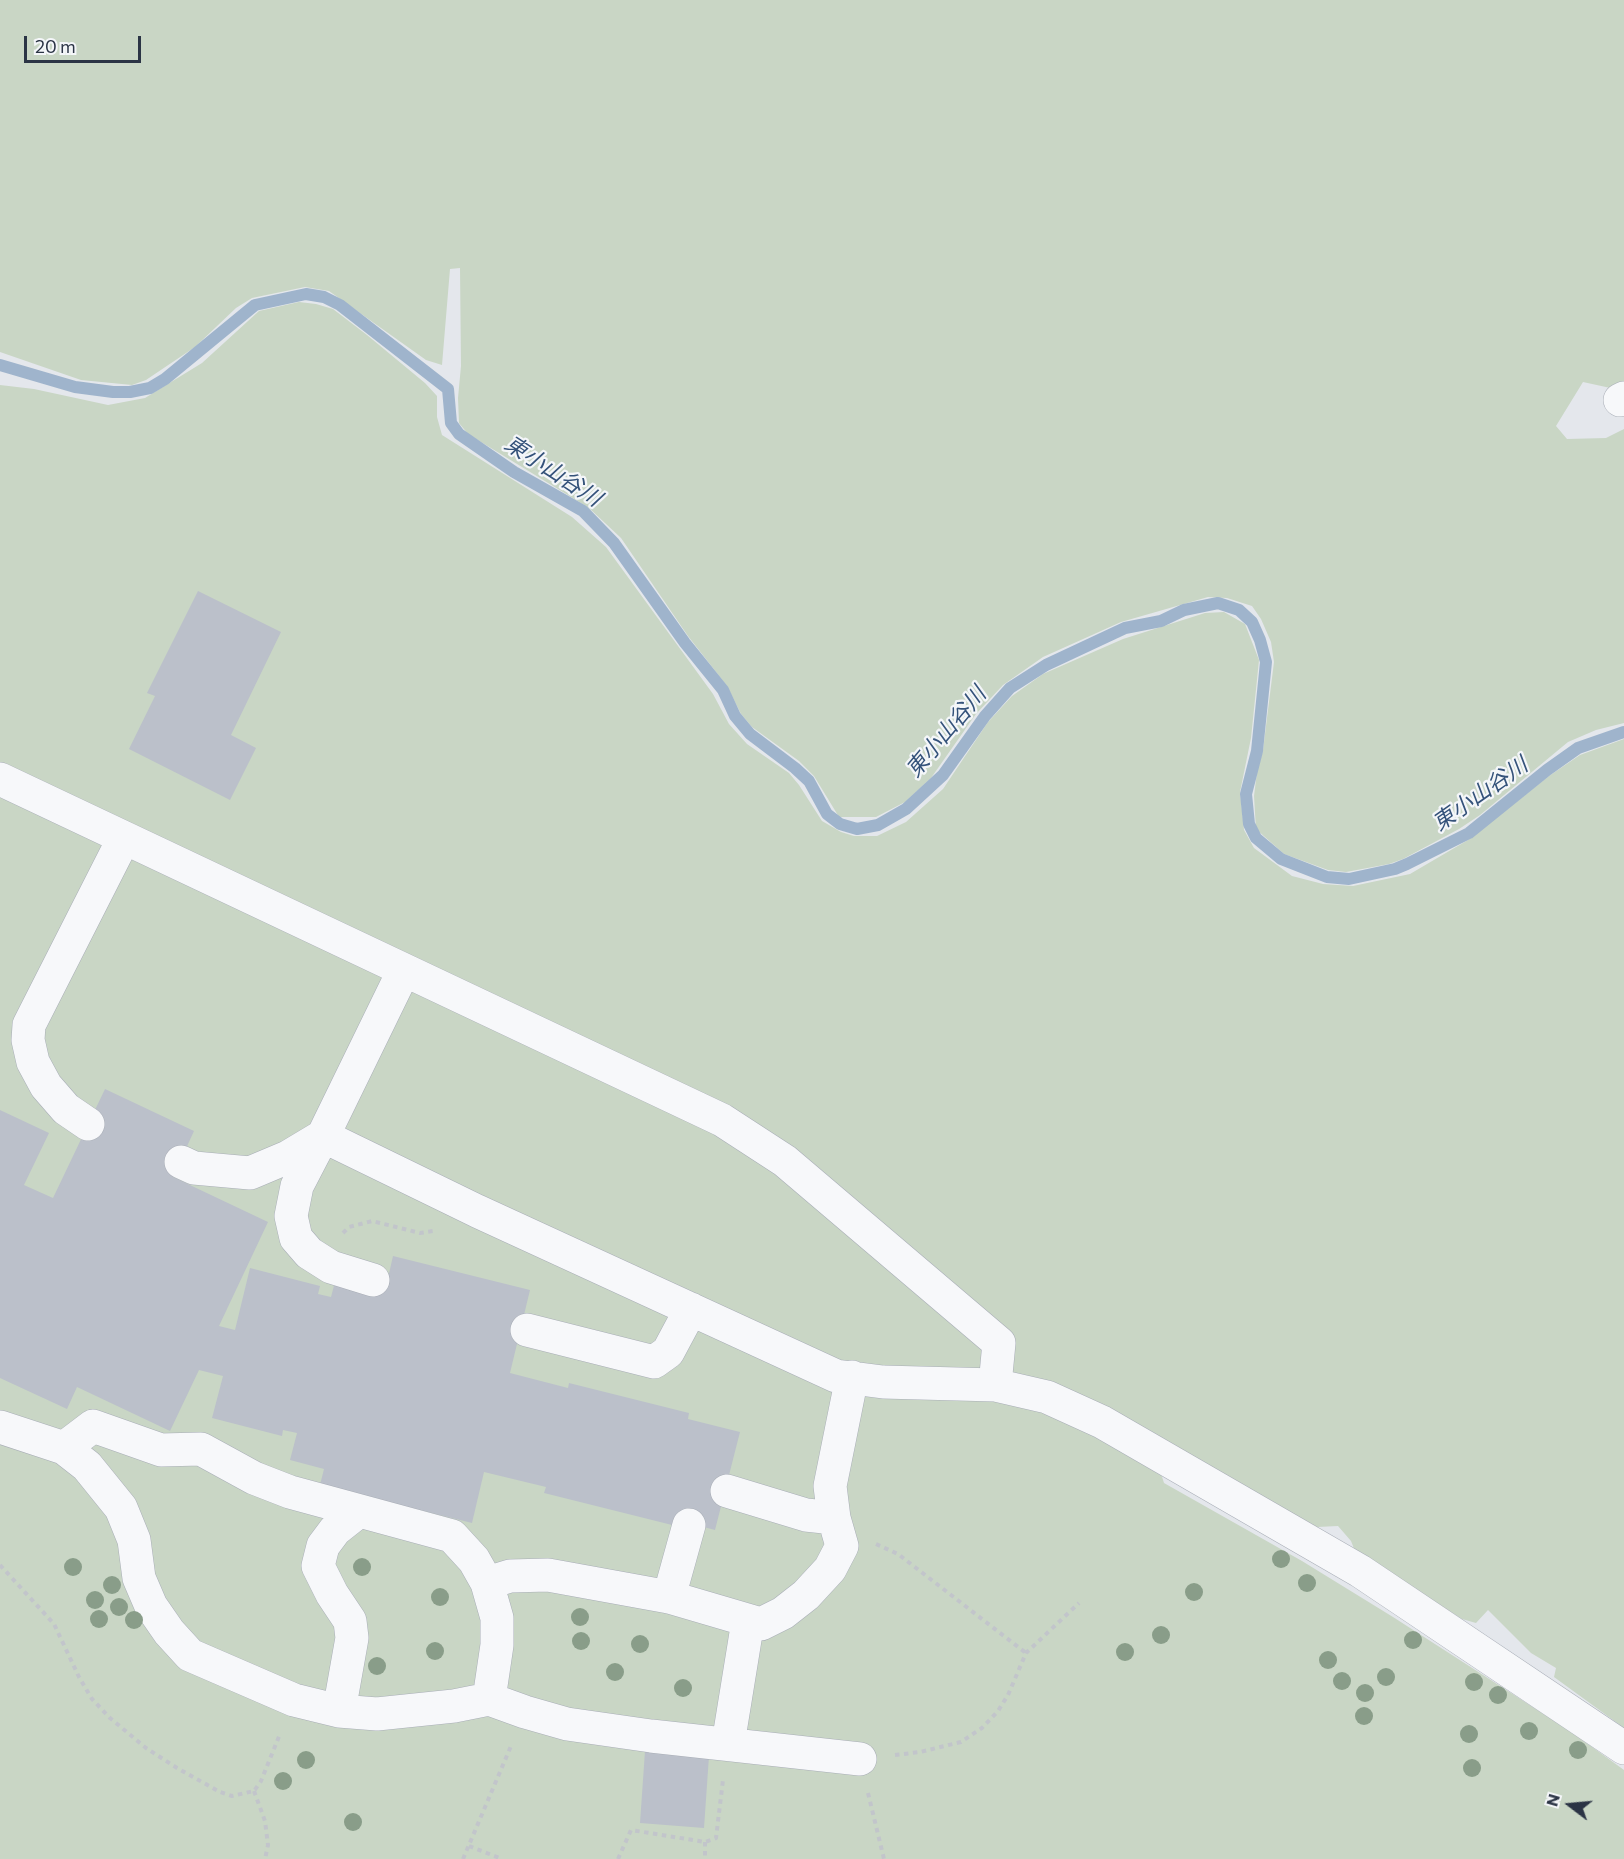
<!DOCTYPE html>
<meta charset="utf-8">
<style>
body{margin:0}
#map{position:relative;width:1624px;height:1859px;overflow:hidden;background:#e4e7ec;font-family:Commissioner,sans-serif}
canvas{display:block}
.north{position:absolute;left:1540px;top:1775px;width:60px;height:60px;-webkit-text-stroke:4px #f4f6f9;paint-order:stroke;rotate:286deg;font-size:16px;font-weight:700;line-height:24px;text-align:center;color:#2b3445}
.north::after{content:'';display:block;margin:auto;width:21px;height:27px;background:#2b3445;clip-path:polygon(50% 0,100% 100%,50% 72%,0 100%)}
.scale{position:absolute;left:24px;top:36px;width:117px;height:27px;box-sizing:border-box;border:3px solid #2b3445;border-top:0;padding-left:8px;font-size:18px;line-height:21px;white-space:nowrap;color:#2b3445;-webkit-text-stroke:4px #f4f6f9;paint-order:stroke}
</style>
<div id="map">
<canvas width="1624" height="1859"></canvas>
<div class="north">N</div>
<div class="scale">20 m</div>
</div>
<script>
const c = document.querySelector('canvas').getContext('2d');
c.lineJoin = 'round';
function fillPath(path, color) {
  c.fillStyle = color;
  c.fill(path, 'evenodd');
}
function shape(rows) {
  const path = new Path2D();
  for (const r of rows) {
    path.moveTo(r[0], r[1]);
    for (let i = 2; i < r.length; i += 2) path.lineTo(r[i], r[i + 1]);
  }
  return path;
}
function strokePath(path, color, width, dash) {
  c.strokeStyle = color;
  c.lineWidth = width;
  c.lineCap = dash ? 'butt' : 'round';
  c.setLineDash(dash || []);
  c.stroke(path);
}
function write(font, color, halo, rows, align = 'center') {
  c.font = font + ' Commissioner,"Noto Sans JP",sans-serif';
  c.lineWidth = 4.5;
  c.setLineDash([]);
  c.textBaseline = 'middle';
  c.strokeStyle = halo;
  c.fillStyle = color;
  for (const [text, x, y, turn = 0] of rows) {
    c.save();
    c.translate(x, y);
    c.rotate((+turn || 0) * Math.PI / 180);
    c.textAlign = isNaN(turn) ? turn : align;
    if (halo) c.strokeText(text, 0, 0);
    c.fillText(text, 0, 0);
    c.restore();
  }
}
const green = shape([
 [0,0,1624,0,1624,384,1615,389,1583,382,1556,426,1567,439,1606,438,1624,429,1624,723,1596,730,1568,742,1480,815,1459,829,1403,859,1389,864,1346,872,1328,870,1284,854,1256,829,1254,796,1257,772,1263,750,1274,662,1271,642,1261,619,1252,606,1227,598,1208,597,1121,622,1043,657,1003,685,976,714,931,778,905,802,876,817,839,817,814,776,799,761,752,727,741,714,727,686,688,636,621,538,589,508,468,434,459,423,458,398,461,366,460,268,450,269,442,365,426,360,329,291,305,287,252,298,236,308,195,347,146,380,132,385,81,380,0,352],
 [299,302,316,304,333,309,367,335,425,383,437,396,437,417,442,435,572,517,606,547,713,694,729,724,747,744,789,773,799,785,822,821,841,832,854,836,877,836,906,822,943,789,988,722,1012,696,1043,674,1123,639,1205,613,1224,612,1245,624,1259,660,1251,738,1240,792,1244,830,1254,848,1292,876,1323,884,1353,886,1410,874,1468,840,1549,776,1580,755,1624,739,1624,1728,1554,1677,1556,1668,1531,1653,1488,1610,1476,1623,1462,1619,1355,1551,1351,1541,1338,1526,1317,1527,1148,1433,1164,1483,1302,1561,1393,1617,1570,1731,1624,1770,1624,1859,0,1859,0,385,34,389,108,405,145,398,202,363,259,311]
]);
const stream = shape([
 [0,365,75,387,113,392,130,392,150,388,165,379,255,305,306,294,324,297,340,305,448,389,451,423,459,434,514,472,583,511,614,543,685,643,723,690,735,716,750,734,795,768,809,781,827,814,840,824,857,829,878,825,906,809,943,775,985,716,1010,688,1046,665,1125,628,1161,621,1184,610,1218,603,1239,610,1252,622,1260,640,1266,662,1257,751,1246,794,1249,824,1256,838,1281,859,1327,877,1349,879,1395,869,1407,864,1469,833,1547,770,1578,748,1624,732]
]);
const building = shape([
 [198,591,281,632,231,735,256,748,230,800,129,749,155,696,147,693],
 [105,1089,194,1131,173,1177,268,1222,219,1326,235,1330,250,1268,320,1286,318,1294,331,1297,336,1278,385,1291,393,1256,530,1290,510,1373,568,1388,569,1383,689,1413,688,1419,740,1432,715,1530,681,1521,680,1527,544,1493,546,1487,484,1472,472,1523,320,1485,324,1469,290,1460,297,1433,283,1430,282,1436,212,1418,223,1376,199,1370,170,1431,77,1387,67,1409,0,1378,0,1110,49,1133,24,1185,53,1198],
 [645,1751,709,1756,704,1828,640,1823]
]);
const path = shape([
 [343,1233,349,1227,372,1221,420,1233,433,1231],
 [876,1544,898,1554,1026,1653],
 [0,1565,54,1624,79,1677,92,1699,110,1718,146,1748,177,1768,220,1792,232,1796,254,1791,261,1781,280,1734],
 [895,1755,920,1752,961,1742,982,1728,998,1711,1008,1695,1026,1653,1079,1603],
 [254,1791,265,1821,268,1845,265,1859],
 [868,1793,884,1859],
 [705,1842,705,1859],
 [469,1846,502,1859],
 [463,1859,511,1746],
 [618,1859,631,1830,705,1842,716,1838,723,1780]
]);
const minor = shape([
 [1620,400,1624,398],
 [0,779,722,1120,785,1161,999,1343,995,1385],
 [88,1124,66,1109,46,1086,33,1062,28,1040,29,1025,124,838],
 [181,1162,194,1168,250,1173,288,1157,323,1136,404,970],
 [373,1280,331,1267,309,1253,296,1238,291,1216,297,1186,323,1136,477,1211,836,1376,883,1382,995,1385,1047,1397,1102,1422,1360,1571,1624,1748],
 [527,1330,654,1362,668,1352,691,1309],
 [0,1427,64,1448,87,1466,121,1508,134,1540,139,1578,151,1606,169,1632,190,1655,294,1700,339,1711,377,1714,454,1706,489,1699,525,1712,567,1724,651,1736,860,1759],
 [64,1448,93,1426,161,1450,201,1449,254,1478,290,1492,452,1536,474,1560,487,1583,497,1618,497,1645,489,1699],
 [727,1491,806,1515,834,1518],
 [487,1583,510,1576,548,1575,669,1597,761,1624,783,1613,806,1595,830,1569,842,1546,834,1518,830,1486,852,1377],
 [669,1597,689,1525],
 [339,1711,352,1638,350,1621,332,1594,318,1566,323,1546,335,1530,359,1511],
 [728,1744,748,1621]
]);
const trees = [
 [1281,1559],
 [73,1567],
 [362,1567],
 [1307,1583],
 [112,1585],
 [1194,1592],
 [440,1597],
 [95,1600],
 [119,1607],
 [580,1617],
 [99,1619],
 [134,1620],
 [1161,1635],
 [1413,1640],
 [581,1641],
 [640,1644],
 [435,1651],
 [1125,1652],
 [1328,1660],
 [377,1666],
 [615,1672],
 [1386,1677],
 [1342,1681],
 [1474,1682],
 [683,1688],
 [1365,1693],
 [1498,1695],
 [1364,1716],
 [1529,1731],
 [1469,1734],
 [1578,1750],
 [306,1760],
 [1472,1768],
 [283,1781],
 [353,1822]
];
const waterNames = [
 ["東小山谷川",553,471,33],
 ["東小山谷川",946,732,-50],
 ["東小山谷川",1480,794,-35]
];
fillPath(green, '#c9d6c5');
strokePath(stream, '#9fb4cc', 12);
fillPath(building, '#bbc0ca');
strokePath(minor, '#a9aeb7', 34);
strokePath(path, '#c2c5cb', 4, [4.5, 4.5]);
strokePath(minor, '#f7f8fa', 33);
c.fillStyle = '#899d89';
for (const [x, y] of trees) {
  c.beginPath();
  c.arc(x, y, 9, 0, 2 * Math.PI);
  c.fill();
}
write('italic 22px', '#34527a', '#f4f6f9', waterNames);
</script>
